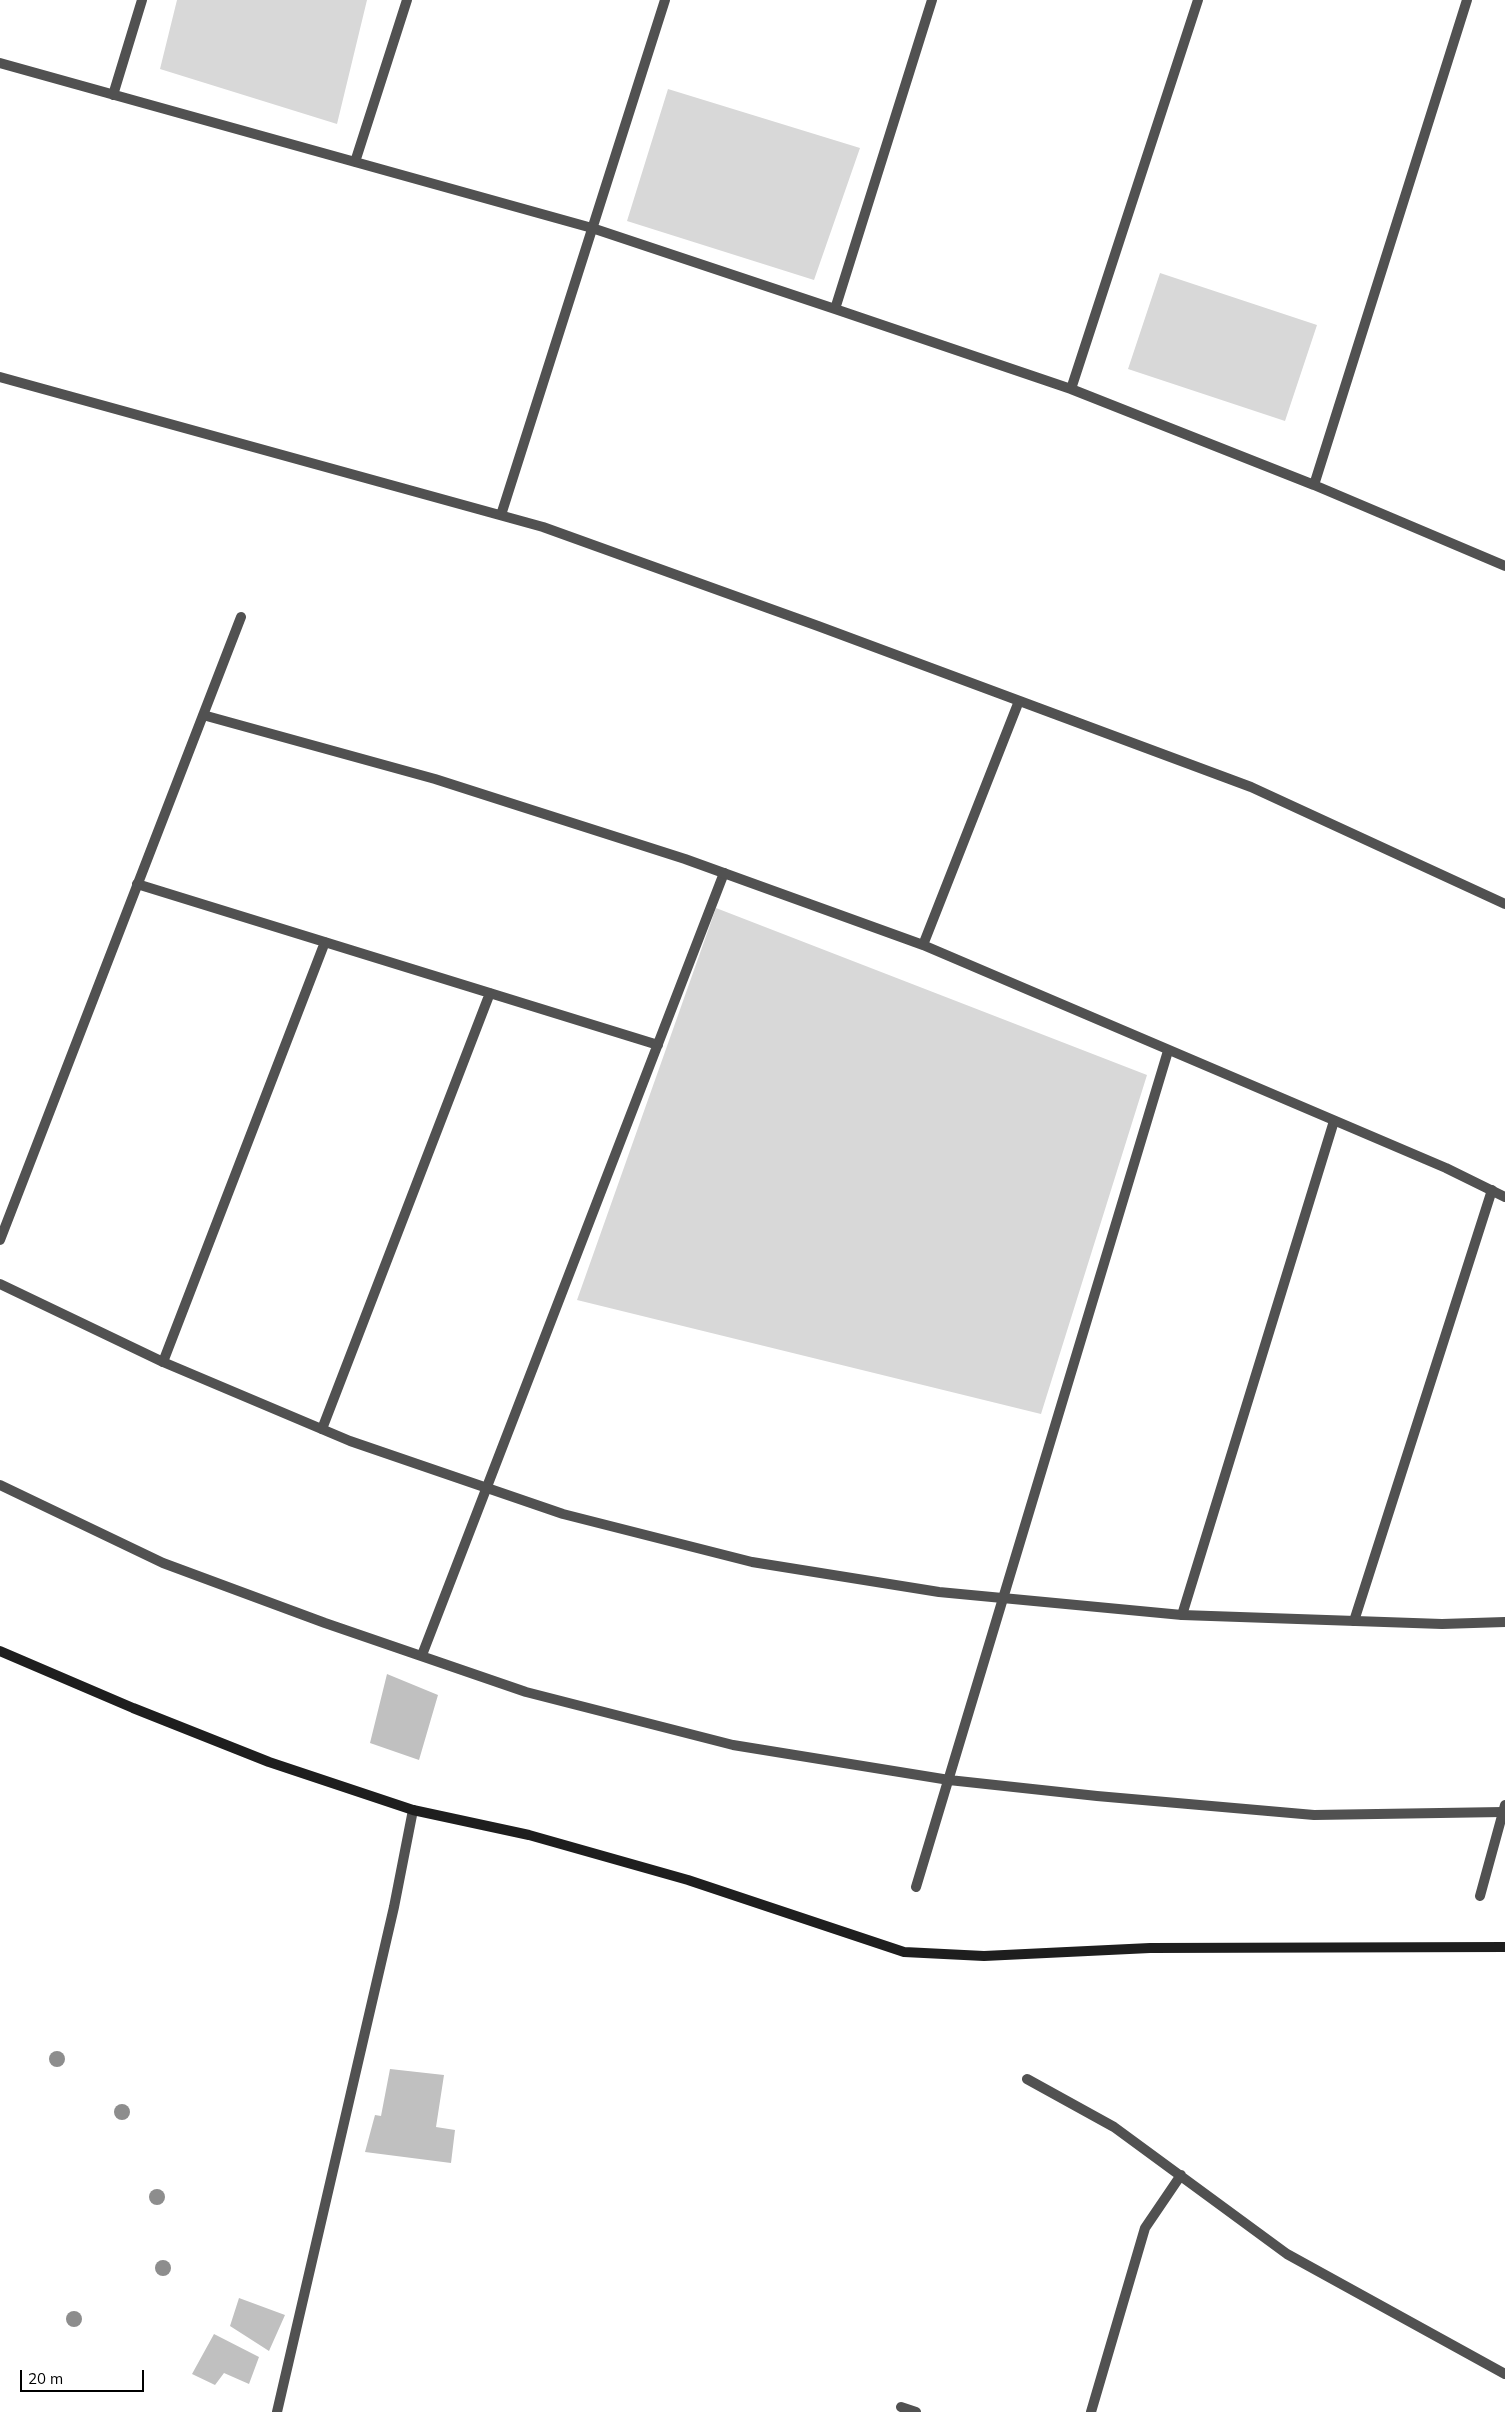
<!DOCTYPE html>
<style>
body{margin:0}
#map{position:relative;width:1505px;height:2412px;overflow:hidden;background:#fff;font-family:Mulish,sans-serif}
canvas{display:block}
.scale{position:absolute;left:20px;top:2370px;width:124px;height:22px;box-sizing:border-box;border:2px solid #000;border-top:0;padding-left:6px;font-size:15px;line-height:18px;white-space:nowrap;color:#000;-webkit-text-stroke:4px #fff;paint-order:stroke}
</style>
<div id="map">
<canvas width="1505" height="2412"></canvas>
<div class="scale">20 m</div>
</div>
<script>
const c = document.querySelector('canvas').getContext('2d');
c.lineJoin = 'round';
function fillPath(path, color) {
  c.fillStyle = color;
  c.fill(path, 'evenodd');
}
function shape(rows) {
  const path = new Path2D();
  for (const r of rows) {
    path.moveTo(r[0], r[1]);
    for (let i = 2; i < r.length; i += 2) path.lineTo(r[i], r[i + 1]);
  }
  return path;
}
function strokePath(path, color, width, dash) {
  c.strokeStyle = color;
  c.lineWidth = width;
  c.lineCap = dash ? 'butt' : 'round';
  c.setLineDash(dash || []);
  c.stroke(path);
}
const green = shape([
 [177,0,367,0,337,124,160,69],
 [668,89,860,148,814,280,627,221],
 [1160,273,1317,325,1285,421,1128,369],
 [716,908,1147,1075,1041,1414,577,1300]
]);
const building = shape([
 [387,1674,438,1695,419,1760,370,1743],
 [390,2069,444,2075,436,2127,455,2130,451,2163,365,2152,375,2115,381,2116],
 [239,2298,285,2315,269,2351,230,2326],
 [214,2334,259,2357,249,2384,224,2373,215,2385,192,2374]
]);
const lane = shape([
 [137,884,658,1045],
 [163,1362,325,942],
 [322,1429,490,993],
 [0,1485,163,1563,325,1623,526,1692,733,1745,949,1780,1097,1796,1314,1815,1503,1812],
 [1182,1615,1334,1121],
 [1354,1621,1492,1190],
 [422,1655,724,873],
 [916,1887,1168,1051]
]);
const street = shape([
 [0,63,592,228,835,309,1071,389,1314,485,1505,566],
 [113,95,142,0],
 [355,162,407,0],
 [835,309,932,0],
 [0,377,543,527,818,626,1251,787,1505,904],
 [1071,389,1198,0],
 [1314,485,1467,0],
 [501,515,665,0],
 [203,715,435,779,685,859,923,945,1446,1168,1505,1197],
 [923,945,1019,701],
 [0,1240,241,617],
 [0,1284,163,1362,350,1441,563,1514,752,1562,939,1592,1182,1615,1442,1624,1505,1622],
 [1480,1896,1505,1805],
 [1027,2079,1114,2127,1287,2254,1505,2374],
 [901,2407,916,2412],
 [277,2412,394,1907,413,1810],
 [1091,2412,1145,2228,1181,2175]
]);
const secondary = shape([
 [0,1651,133,1708,269,1762,413,1810,529,1835,688,1880,904,1952,984,1956,1150,1948,1505,1947]
]);
const trees = [
 [57,2059],
 [122,2112],
 [157,2197],
 [163,2268],
 [74,2319]
];
fillPath(green, '#d8d8d8');
fillPath(building, '#c0c0c0');
strokePath(lane, '#515151', 10);
strokePath(street, '#515151', 10);
strokePath(secondary, '#1e1e1e', 10);
c.fillStyle = '#8d8d8d';
for (const [x, y] of trees) {
  c.beginPath();
  c.arc(x, y, 8, 0, 2 * Math.PI);
  c.fill();
}
</script>
